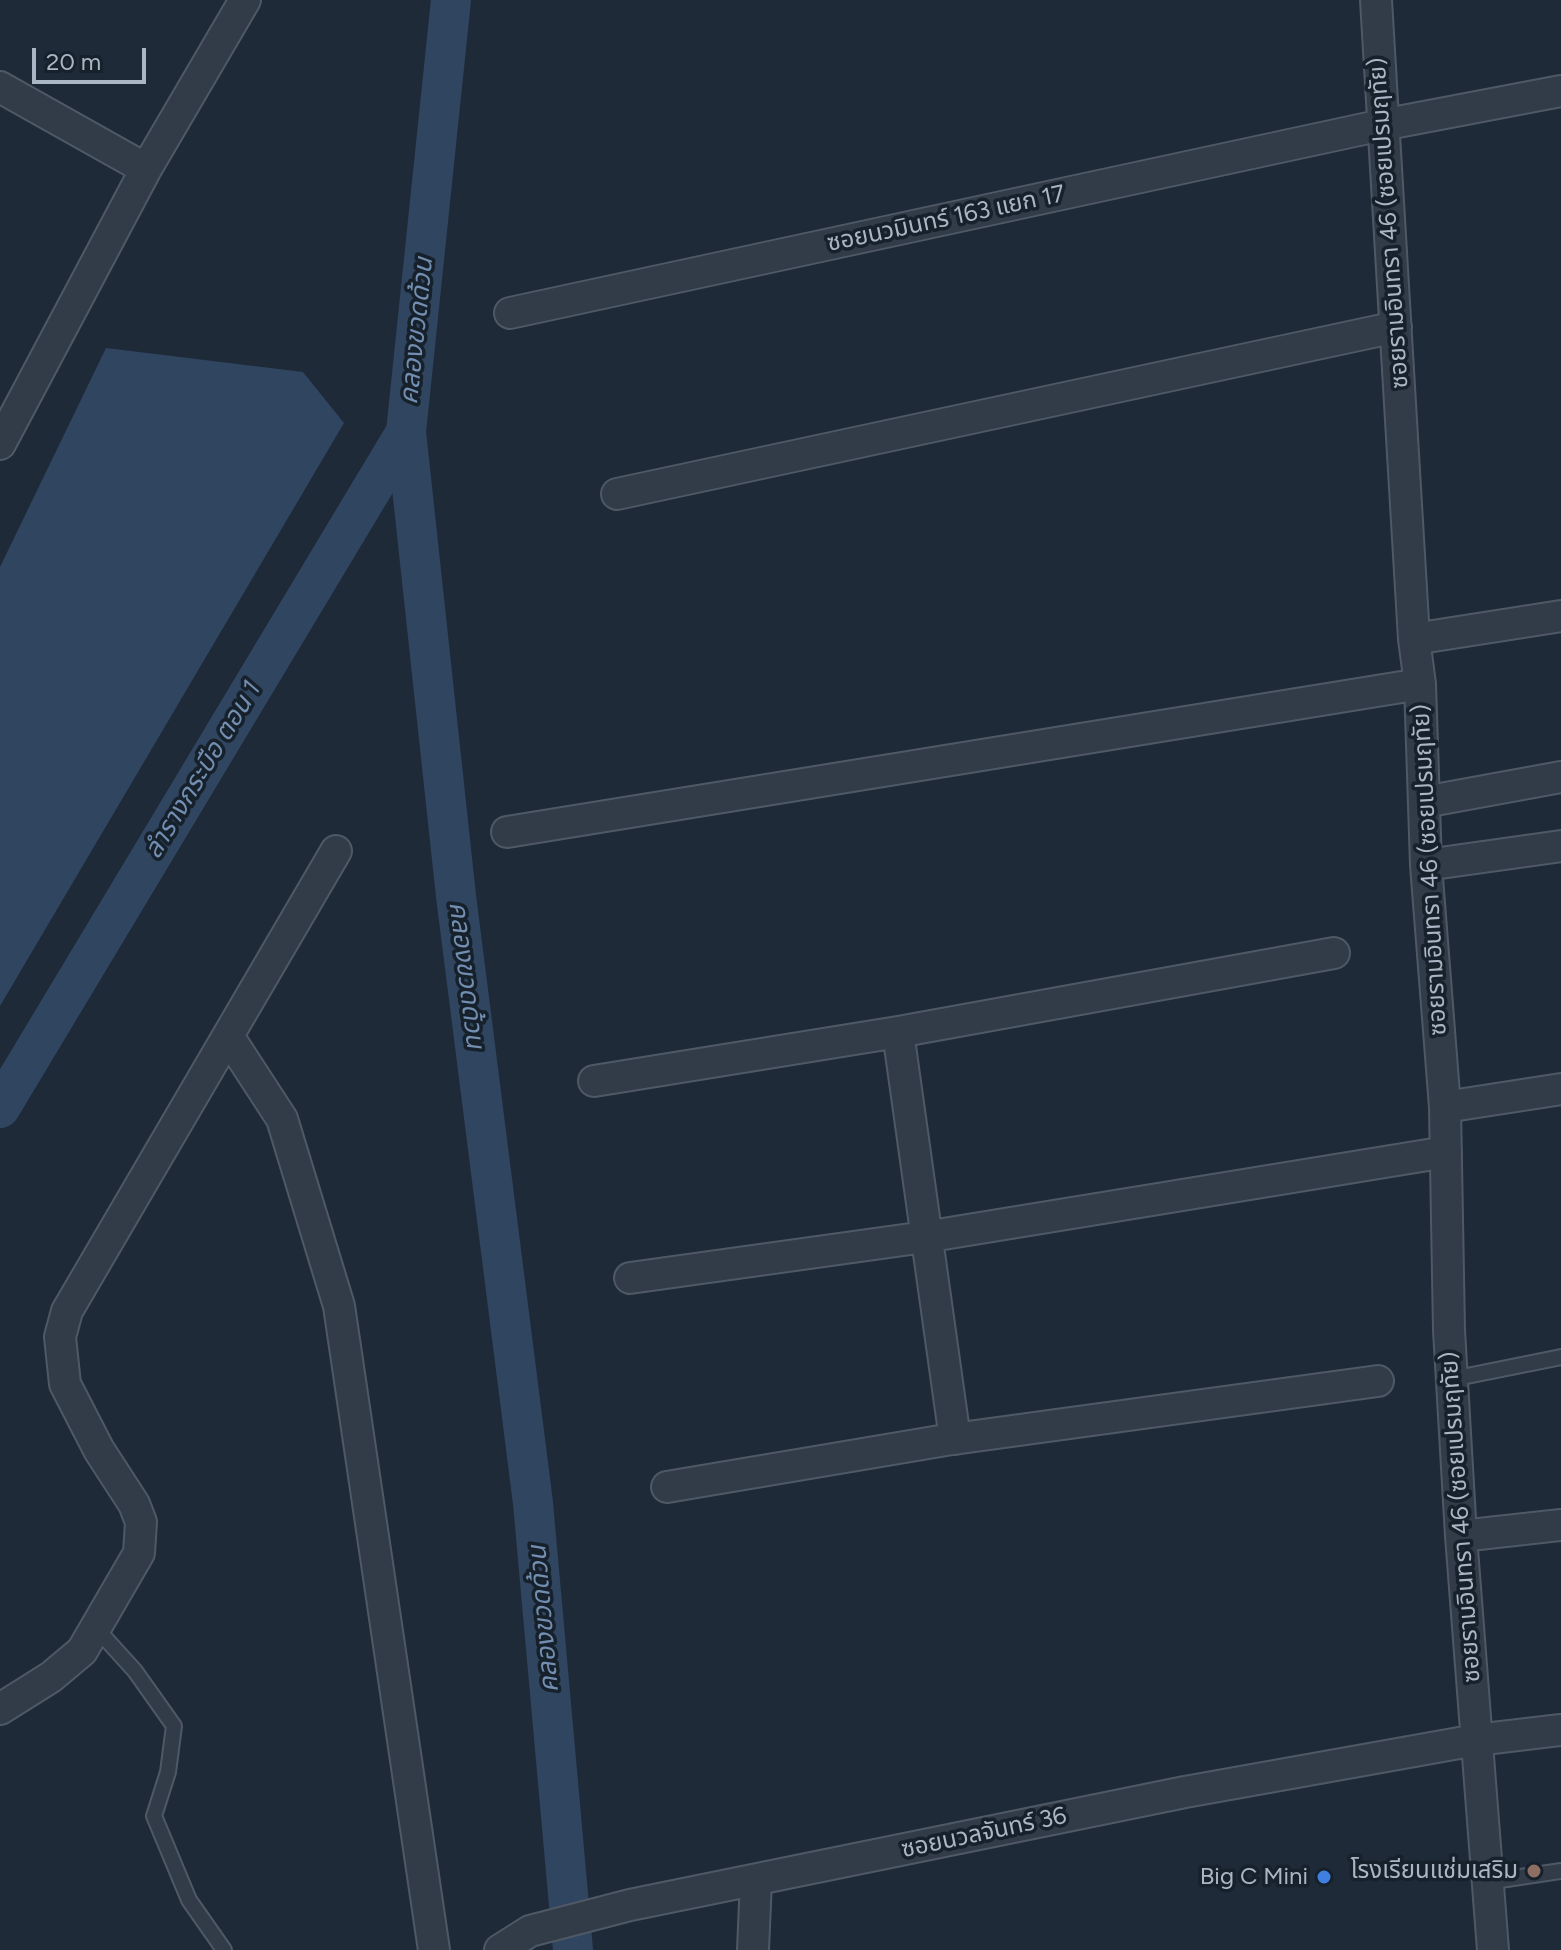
<!DOCTYPE html>
<meta charset="utf-8">
<style>
body{margin:0}
#map{position:relative;width:1561px;height:1950px;overflow:hidden;background:#1e2a38;font-family:Figtree,sans-serif}
canvas{display:block}
.scale{position:absolute;left:32px;top:48px;width:114px;height:36px;box-sizing:border-box;border:4px solid #abb6c5;border-top:0;padding-left:10px;font-size:24px;line-height:28px;white-space:nowrap;color:#abb6c5;-webkit-text-stroke:6px #17212c;paint-order:stroke}
</style>
<div id="map">
<canvas width="1561" height="1950"></canvas>
<div class="scale">20 m</div>
</div>
<script>
const c = document.querySelector('canvas').getContext('2d');
c.lineJoin = 'round';
function fillPath(path, color) {
  c.fillStyle = color;
  c.fill(path, 'evenodd');
}
function shape(rows) {
  const path = new Path2D();
  for (const r of rows) {
    path.moveTo(r[0], r[1]);
    for (let i = 2; i < r.length; i += 2) path.lineTo(r[i], r[i + 1]);
  }
  return path;
}
function strokePath(path, color, width, dash) {
  c.strokeStyle = color;
  c.lineWidth = width;
  c.lineCap = dash ? 'butt' : 'round';
  c.setLineDash(dash || []);
  c.stroke(path);
}
function write(font, color, halo, rows, align = 'center') {
  c.font = font + ' Figtree,"Noto Sans Thai",sans-serif';
  c.lineWidth = 7;
  c.setLineDash([]);
  c.textBaseline = 'middle';
  c.strokeStyle = halo;
  c.fillStyle = color;
  for (const [text, x, y, turn = 0] of rows) {
    c.save();
    c.translate(x, y);
    c.rotate((+turn || 0) * Math.PI / 180);
    c.textAlign = isNaN(turn) ? turn : align;
    if (halo) c.strokeText(text, 0, 0);
    c.fillText(text, 0, 0);
    c.restore();
  }
}
const water = shape([
 [106,348,303,372,344,423,0,1006,0,567]
]);
const canal = shape([
 [451,0,406,432,456,896,533,1503,573,1950],
 [0,1108,406,432]
]);
const lane = shape([
 [1452,1379,1561,1357],
 [96,1628,135,1671,174,1726,168,1772,154,1816,189,1900,224,1950],
 [1487,1882,1561,1871]
]);
const street = shape([
 [1376,0,1414,639,1420,684,1426,865,1445,1107,1449,1330,1461,1536,1493,1950],
 [0,87,146,169],
 [510,313,1382,125,1561,91],
 [0,444,146,169,245,0],
 [617,494,1396,327],
 [1414,639,1561,616],
 [1424,802,1561,777],
 [507,832,1420,684],
 [1426,865,1561,846],
 [898,1032,955,1439],
 [228,1036,282,1119,339,1306,434,1950],
 [594,1081,898,1032,1334,953],
 [1445,1107,1561,1089],
 [630,1278,925,1237,1446,1152],
 [667,1487,946,1440,1378,1381],
 [1461,1536,1561,1525],
 [0,1709,51,1677,82,1651,139,1553,141,1522,134,1504,99,1450,65,1384,60,1337,67,1311,336,851],
 [500,1950,530,1931,630,1905,1185,1792,1476,1740,1561,1730],
 [753,1950,756,1880]
]);
const markers = [
 [1534,1871,8,"#8d6e63"],
 [1324,1877,8,"#3f7fe0"]
];
const streetNames = [
 ["ซอยนวมินทร์ 163 แยก 17",946,219,-12],
 ["ซอยรามอินทรา 46 (ซอยเปรมฤทัย)",1389,223,-94],
 ["ซอยรามอินทรา 46 (ซอยเปรมฤทัย)",1430,870,-93],
 ["ซอยรามอินทรา 46 (ซอยเปรมฤทัย)",1461,1517,-94],
 ["ซอยนวลจันทร์ 36",984,1833,-12]
];
const poiNames = [
 ["โรงเรียนแช่มเสริม",1518,1871],
 ["Big C Mini",1308,1877]
];
const waterNames = [
 ["คลองขวดด้วน",417,331,-84],
 ["ลำรางกระบือ ตอน 1",203,770,-59],
 ["คลองขวดด้วน",466,975,83],
 ["คลองขวดด้วน",544,1619,-95]
];
fillPath(water, '#304560');
strokePath(canal, '#304560', 40);
strokePath(lane, '#4f5966', 18);
strokePath(street, '#4f5966', 34);
strokePath(lane, '#323b48', 14);
strokePath(street, '#323b48', 30);
for (const [x, y, r, color] of markers) {
  const dot = new Path2D();
  dot.arc(x, y, r, 0, 2 * Math.PI);
  c.fillStyle = color;
  c.fill(dot);
  strokePath(dot, '#17212c', 3);
}
write('24px', '#abb6c5', '#17212c', streetNames);
write('24px', '#abb6c5', '#17212c', poiNames, 'right');
write('italic 26px', '#728eb0', '#17212c', waterNames);
</script>
